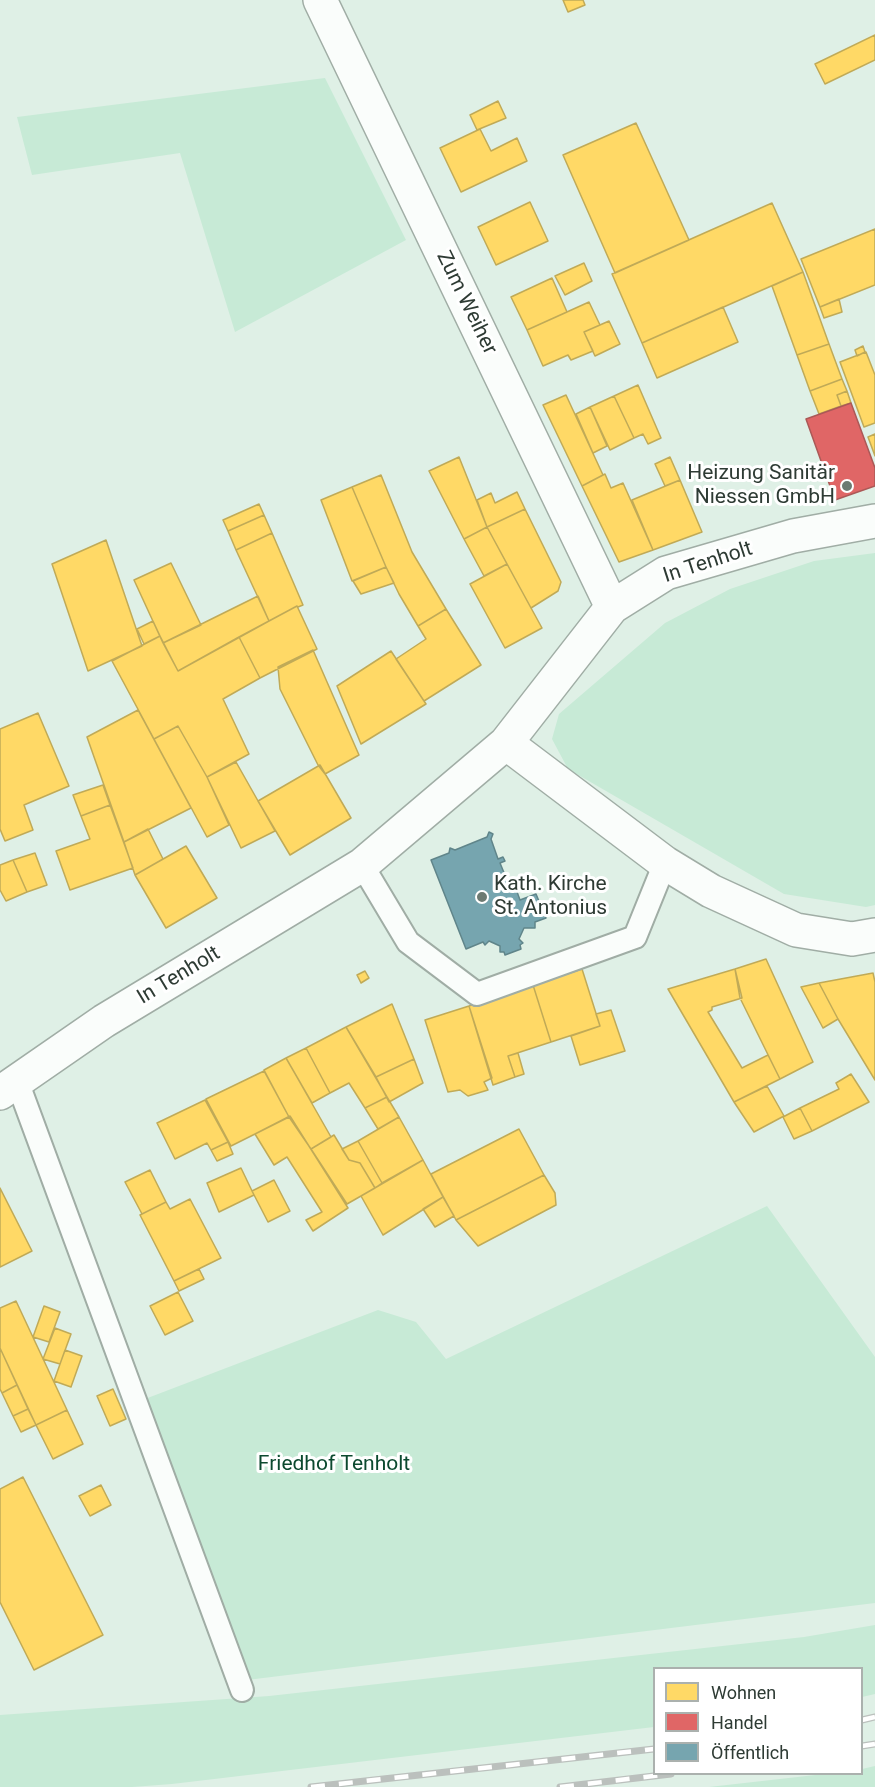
<!DOCTYPE html>
<meta charset="utf-8">
<style>
body{margin:0}
#map{position:relative;width:875px;height:1787px;overflow:hidden;background:#dff0e6;font-family:Roboto,sans-serif}
canvas{display:block}
.legend{position:absolute;left:653px;top:1667px;width:210px;height:108px;box-sizing:border-box;background:#fff;border:2px solid #abb1ae;margin:0;padding:8px 10px;list-style:none;font-size:18px;color:#2e3b34}
.legend li{display:flex;align-items:center;gap:12px;height:30px}
.legend b{width:30px;border:2px solid #abb1ae}
</style>
<div id="map">
<canvas width="875" height="1787"></canvas>
<ul class="legend">
<li><b style="height:16px;background:#ffd966"></b>Wohnen</li>
<li><b style="height:16px;background:#e06666"></b>Handel</li>
<li><b style="height:16px;background:#76a5af"></b>Öffentlich</li>
</ul>
</div>
<script>
const c = document.querySelector('canvas').getContext('2d');
c.lineJoin = 'round';
function fillPath(path, color) {
  c.fillStyle = color;
  c.fill(path, 'evenodd');
}
function shape(rows) {
  const path = new Path2D();
  for (const r of rows) {
    path.moveTo(r[0], r[1]);
    for (let i = 2; i < r.length; i += 2) path.lineTo(r[i], r[i + 1]);
  }
  return path;
}
function strokePath(path, color, width, dash) {
  c.strokeStyle = color;
  c.lineWidth = width;
  c.lineCap = dash ? 'butt' : 'round';
  c.setLineDash(dash || []);
  c.stroke(path);
}
function write(font, color, halo, rows, align = 'center') {
  c.font = font + ' Roboto,sans-serif';
  c.lineWidth = 6;
  c.setLineDash([]);
  c.textBaseline = 'middle';
  c.strokeStyle = halo;
  c.fillStyle = color;
  for (const [text, x, y, turn = 0] of rows) {
    c.save();
    c.translate(x, y);
    c.rotate((+turn || 0) * Math.PI / 180);
    c.textAlign = isNaN(turn) ? turn : align;
    if (halo) c.strokeText(text, 0, 0);
    c.fillText(text, 0, 0);
    c.restore();
  }
}
const green = shape([
 [325,78,406,240,235,332,180,153,32,175,17,117],
 [875,553,875,905,866,907,784,894,568,769,552,739,559,714,665,623,730,589,814,561],
 [767,1206,875,1357,875,1603,247,1680,145,1399,378,1310,416,1322,446,1359],
 [875,1625,875,1694,862,1697,862,1668,654,1668,654,1727,172,1784,132,1787,0,1787,0,1715,269,1696,804,1637],
 [875,1766,875,1787,709,1787,824,1774,862,1774,862,1769]
]);
const homes = shape([
 [563,0,583,0,585,5,568,12,563,0],
 [875,35,875,60,825,84,815,64,875,35],
 [498,101,506,118,477,130,470,115,498,101],
 [636,123,689,240,615,273,563,155,636,123],
 [480,129,491,151,517,138,527,161,461,192,440,148,480,129],
 [530,202,548,241,496,265,478,227,530,202],
 [772,203,803,272,642,343,612,274,772,203],
 [875,229,875,285,820,307,801,259,875,229],
 [584,263,592,281,565,295,555,276,584,263],
 [803,272,829,344,797,355,772,286,803,272],
 [552,278,567,312,527,330,511,297,552,278],
 [839,299,842,312,824,318,820,307,839,299],
 [589,302,600,325,584,332,593,351,571,360,568,355,543,366,527,330,589,302],
 [723,307,738,342,657,378,642,343,723,307],
 [609,321,620,344,595,356,584,332,609,321],
 [829,344,842,379,810,391,797,355,829,344],
 [863,346,865,352,857,356,855,350,863,346],
 [866,352,875,375,875,423,864,427,840,362,866,352],
 [842,379,847,391,837,395,841,406,819,414,810,391,842,379],
 [638,385,661,438,648,444,643,434,634,438,614,396,638,385],
 [847,391,851,403,841,406,837,395,847,391],
 [566,395,603,475,582,486,543,405,566,395],
 [614,396,634,438,610,450,590,407,614,396],
 [590,407,607,446,593,453,576,414,590,407],
 [875,434,875,456,868,437,875,434],
 [459,457,487,527,464,539,429,471,459,457],
 [670,457,680,480,665,486,655,464,670,457],
 [605,474,611,488,623,483,653,550,619,562,582,486,605,474],
 [381,475,412,552,446,609,418,626,399,594,386,567,352,487,381,475],
 [680,480,702,532,653,550,632,500,680,480],
 [352,487,386,567,352,581,321,500,352,487],
 [517,492,525,509,487,527,477,500,491,493,495,503,517,492],
 [259,504,264,515,228,531,223,520,259,504],
 [525,509,561,582,558,591,531,608,487,527,525,509],
 [264,515,272,533,236,550,228,531,264,515],
 [487,527,507,564,484,576,464,539,487,527],
 [272,533,303,605,298,607,297,606,269,621,236,550,272,533],
 [106,540,142,646,88,671,52,564,106,540],
 [171,563,201,625,163,643,134,580,171,563],
 [507,564,542,628,505,648,470,584,507,564],
 [386,567,394,583,361,594,353,581,386,567],
 [258,596,269,621,178,671,163,643,258,596],
 [297,606,317,649,260,678,239,637,297,606],
 [446,609,481,665,424,701,396,659,426,639,418,626,446,609],
 [153,621,160,636,144,644,137,629,153,621],
 [160,636,178,671,239,637,260,678,223,699,249,754,207,777,178,726,154,739,112,661,160,636],
 [313,650,359,755,325,774,318,765,280,689,278,667,313,650],
 [391,651,426,704,361,744,337,686,391,651],
 [138,710,191,808,124,842,87,737,138,710],
 [38,713,69,786,24,805,33,830,5,841,0,829,0,729,38,713],
 [178,726,207,777,229,825,207,837,154,739,178,726],
 [236,762,275,831,241,848,207,777,236,762],
 [320,765,351,818,290,855,258,801,320,765],
 [103,785,110,805,81,816,73,795,103,785],
 [110,805,133,868,70,890,56,851,90,839,81,816,110,805],
 [148,829,163,859,135,875,124,842,148,829],
 [186,846,217,898,166,928,135,875,186,846],
 [35,853,47,885,27,892,13,860,35,853],
 [13,860,27,892,6,901,0,890,0,865,13,860],
 [766,959,813,1062,780,1079,740,998,735,969,766,959],
 [582,969,600,1026,551,1042,533,985,582,969],
 [735,969,742,998,712,1007,712,1010,708,1012,742,1068,768,1055,780,1079,734,1102,668,989,735,969],
 [365,971,369,978,361,983,357,975,365,971],
 [873,973,875,982,875,1080,838,1019,819,983,873,973],
 [819,983,838,1019,823,1028,801,987,819,983],
 [533,985,551,1042,508,1056,515,1077,493,1085,469,1006,533,985],
 [392,1004,414,1059,376,1077,346,1027,392,1004],
 [469,1006,492,1078,484,1082,488,1090,468,1096,460,1090,448,1092,425,1020,469,1006],
 [611,1010,625,1051,580,1065,571,1036,600,1026,596,1014,611,1010],
 [346,1027,387,1097,365,1108,349,1083,330,1093,306,1048,346,1027],
 [306,1048,330,1093,312,1103,286,1058,306,1048],
 [518,1053,524,1074,515,1077,508,1056,518,1053],
 [286,1058,331,1137,311,1149,289,1117,264,1070,286,1058],
 [414,1059,423,1083,389,1102,376,1077,414,1059],
 [264,1071,289,1117,231,1146,206,1099,264,1071],
 [851,1074,869,1102,812,1131,800,1108,839,1089,836,1083,851,1074],
 [767,1086,784,1116,754,1132,734,1102,767,1086],
 [387,1097,399,1117,378,1129,365,1108,387,1097],
 [205,1100,228,1142,211,1150,207,1143,175,1159,157,1123,205,1100],
 [800,1108,812,1131,794,1139,783,1117,800,1108],
 [290,1116,348,1208,313,1231,306,1220,322,1212,287,1157,274,1165,255,1134,290,1116],
 [399,1117,423,1160,382,1183,358,1141,399,1117],
 [519,1129,544,1175,456,1220,431,1174,519,1129],
 [334,1135,349,1160,360,1163,375,1188,347,1204,311,1149,334,1135],
 [358,1141,382,1183,375,1188,360,1163,349,1160,342,1149,358,1141],
 [228,1142,233,1154,217,1161,211,1150,228,1142],
 [423,1160,443,1197,383,1235,361,1196,423,1160],
 [241,1168,254,1195,219,1212,207,1183,241,1168],
 [150,1170,166,1202,142,1214,125,1182,150,1170],
 [544,1175,555,1193,556,1205,478,1246,456,1220,544,1175],
 [274,1180,290,1211,268,1222,252,1191,274,1180],
 [0,1188,32,1251,0,1267,0,1188],
 [443,1197,454,1216,435,1227,423,1209,443,1197],
 [190,1199,221,1258,174,1281,140,1215,166,1202,170,1209,190,1199],
 [199,1269,204,1279,179,1291,174,1281,199,1269],
 [178,1292,193,1321,165,1335,150,1306,178,1292],
 [16,1301,67,1410,36,1425,0,1348,0,1308,16,1301],
 [44,1306,60,1312,49,1342,33,1337,44,1306],
 [55,1328,71,1334,60,1364,43,1359,55,1328],
 [0,1348,17,1385,2,1393,0,1389,0,1348],
 [65,1350,82,1356,71,1387,54,1381,65,1350],
 [17,1385,28,1409,13,1416,2,1393,17,1385],
 [113,1389,126,1419,110,1426,97,1396,113,1389],
 [28,1409,36,1425,21,1432,13,1416,28,1409],
 [67,1410,83,1444,53,1459,36,1425,67,1410],
 [23,1477,103,1635,34,1670,0,1602,0,1489,23,1477],
 [101,1485,111,1505,90,1516,79,1496,101,1485]
]);
const shops = shape([
 [851,403,875,468,875,486,835,500,806,419,851,403]
]);
const public = shape([
 [489,832,493,834,491,839,498,859,503,857,505,861,500,863,507,880,512,878,520,900,536,894,546,918,535,922,535,928,524,928,519,939,523,943,520,945,521,949,505,955,504,952,500,952,500,946,489,941,485,945,483,942,466,949,431,860,449,853,450,848,455,850,487,837,489,832]
]);
const service = shape([
 [362,865,408,942,477,994,635,937,665,863],
 [17,1081,242,1690]
]);
const minor = shape([
 [320,0,612,607],
 [506,743,612,607,666,573,793,536,875,521],
 [0,1093,104,1021,362,865,506,743,665,863,711,891,796,930,852,939,875,935]
]);
const rail = shape([
 [862,1720,875,1717],
 [862,1746,875,1744],
 [311,1787,654,1749],
 [560,1787,671,1774]
]);
const markers = [
 [847,486,6,"#6c7a72"],
 [482,897,6,"#6c7a72"]
];
const streetNames = [
 ["Zum Weiher",466,303,64],
 ["In Tenholt",708,563,-18],
 ["In Tenholt",179,976,-31]
];
const poiNames = [
 ["Heizung Sanitär",835,474],
 ["Niessen GmbH",835,498],
 ["Kath. Kirche",494,885,"left"],
 ["St. Antonius",494,909,"left"]
];
const parkNames = [
 ["Friedhof Tenholt",334,1465]
];
fillPath(green, '#c7ead6');
fillPath(homes, '#ffd966');
strokePath(homes, '#c0aa57', 1.5);
fillPath(shops, '#e06666');
strokePath(shops, '#ab5957', 1.5);
fillPath(public, '#76a5af');
strokePath(public, '#60858a', 1.5);
strokePath(service, '#a0ada5', 26);
strokePath(minor, '#a0ada5', 36);
strokePath(service, '#fafdfb', 22);
strokePath(minor, '#fafdfb', 33);
strokePath(rail, '#bbc0bd', 7);
strokePath(rail, '#fff', 4.5, [14]);
for (const [x, y, r, color] of markers) {
  const dot = new Path2D();
  dot.arc(x, y, r, 0, 2 * Math.PI);
  c.fillStyle = color;
  c.fill(dot);
  strokePath(dot, '#fff', 2);
}
write('21px', '#2e3b34', '#fff', streetNames);
write('21px', '#2e3b34', '#fff', poiNames, 'right');
write('21px', '#0c492f', '#fff', parkNames);
</script>
